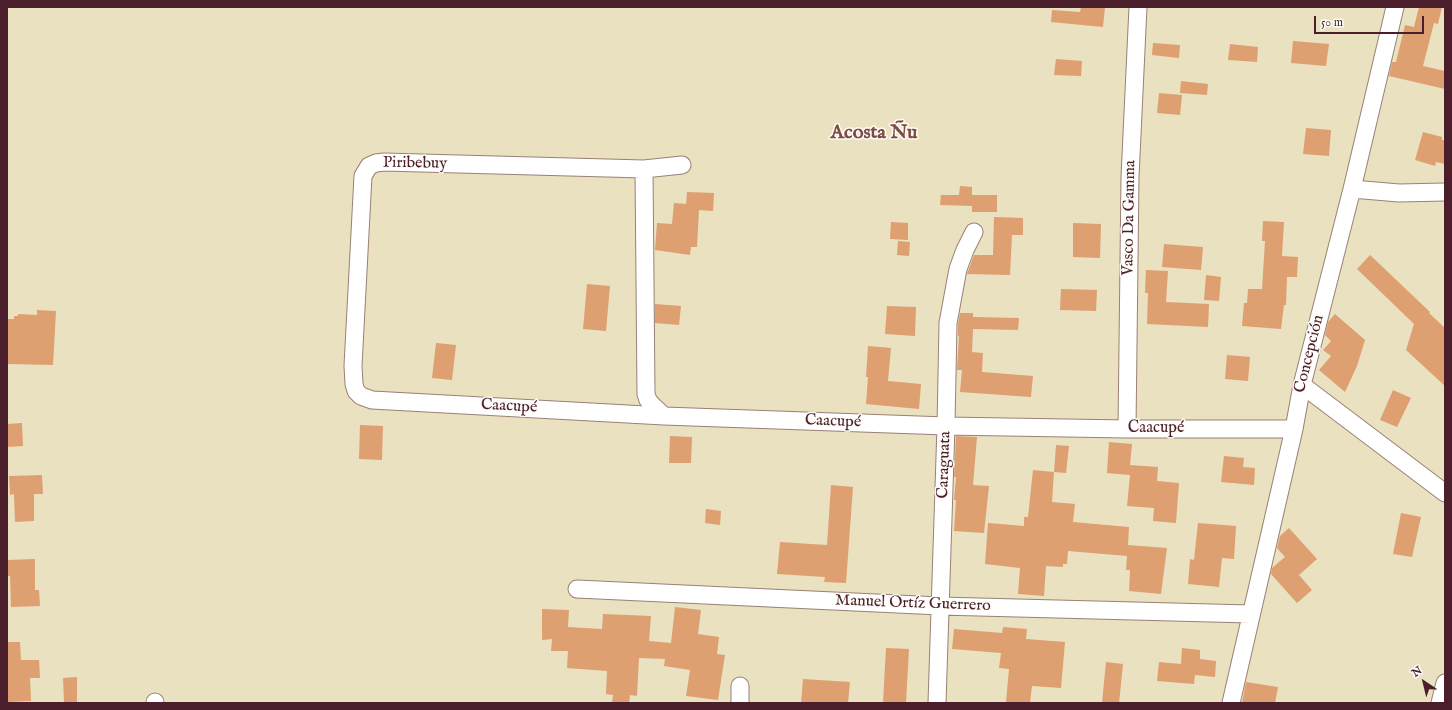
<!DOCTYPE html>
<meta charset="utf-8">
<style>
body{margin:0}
#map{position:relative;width:1452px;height:710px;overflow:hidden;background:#e9e1bf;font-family:"IM FELL English",serif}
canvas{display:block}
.frame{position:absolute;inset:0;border:8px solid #4a1f2b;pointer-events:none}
.north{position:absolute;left:1404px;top:662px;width:40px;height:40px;-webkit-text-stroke:3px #fdfcf7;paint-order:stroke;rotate:325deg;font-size:11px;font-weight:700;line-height:16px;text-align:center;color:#4a1f2b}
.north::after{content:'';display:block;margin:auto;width:14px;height:18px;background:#4a1f2b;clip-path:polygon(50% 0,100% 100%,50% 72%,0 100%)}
.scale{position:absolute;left:1314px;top:16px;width:110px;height:18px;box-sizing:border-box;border:2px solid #4a1f2b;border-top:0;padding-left:5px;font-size:12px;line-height:14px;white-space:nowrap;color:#4a1f2b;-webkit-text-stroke:3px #fdfcf7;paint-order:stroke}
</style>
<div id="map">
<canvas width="1452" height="710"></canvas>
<div class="frame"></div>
<div class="north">N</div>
<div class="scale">50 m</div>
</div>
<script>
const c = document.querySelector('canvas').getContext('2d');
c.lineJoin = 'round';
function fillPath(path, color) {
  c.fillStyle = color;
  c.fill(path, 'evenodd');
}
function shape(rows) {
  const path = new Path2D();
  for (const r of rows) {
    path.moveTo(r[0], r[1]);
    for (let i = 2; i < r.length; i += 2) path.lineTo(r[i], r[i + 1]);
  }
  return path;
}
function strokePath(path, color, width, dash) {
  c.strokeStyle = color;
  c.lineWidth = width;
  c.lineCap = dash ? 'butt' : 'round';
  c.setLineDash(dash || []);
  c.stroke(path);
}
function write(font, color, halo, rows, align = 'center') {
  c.font = font + ' "IM FELL English",serif';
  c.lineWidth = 3;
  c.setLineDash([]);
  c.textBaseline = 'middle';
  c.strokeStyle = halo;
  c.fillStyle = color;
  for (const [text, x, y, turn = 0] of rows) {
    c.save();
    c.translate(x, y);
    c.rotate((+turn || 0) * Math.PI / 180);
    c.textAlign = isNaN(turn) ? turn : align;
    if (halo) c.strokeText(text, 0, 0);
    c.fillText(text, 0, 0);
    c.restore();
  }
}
const building = shape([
 [1081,7,1105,7,1103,27,1051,22,1052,10,1080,12],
 [1419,7,1442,7,1438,24,1434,23,1423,66,1445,71,1445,89,1389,76,1392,62,1396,62,1405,25,1414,27],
 [1293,41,1329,44,1326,66,1291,63],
 [1153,43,1180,45,1179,58,1152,55],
 [1230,44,1258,47,1257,62,1228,60],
 [1056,59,1082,61,1081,76,1054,75],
 [1181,81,1208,84,1207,95,1180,93],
 [1159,93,1182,95,1180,115,1157,113],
 [1306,128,1331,130,1329,156,1303,154],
 [1423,132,1442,137,1442,140,1445,140,1445,164,1436,162,1435,166,1415,160],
 [960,186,972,187,972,195,997,195,997,212,972,212,972,206,940,205,941,195,959,195],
 [687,192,714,193,713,211,699,210,697,247,691,247,690,255,655,250,657,223,672,224,674,203,686,204],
 [994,217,1023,218,1023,235,1012,235,1010,275,967,274,974,255,993,255],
 [1263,221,1284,222,1282,256,1298,257,1297,277,1287,277,1286,305,1284,305,1281,329,1242,326,1244,303,1247,303,1248,289,1262,289,1265,241,1262,241],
 [891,222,908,223,908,240,890,239],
 [1073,223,1101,224,1100,258,1073,257],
 [898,241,910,242,909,256,897,255],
 [1164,244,1203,247,1201,270,1162,267],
 [1370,255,1430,312,1429,313,1445,328,1445,386,1406,350,1414,324,1357,269],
 [1146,270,1168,271,1166,302,1209,304,1208,327,1147,324,1148,293,1145,293],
 [1206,275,1221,277,1219,301,1204,300],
 [587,284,610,286,606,331,583,329],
 [1061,289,1097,290,1096,311,1060,310],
 [655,304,681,306,679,325,655,323],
 [887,306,916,307,915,336,885,334],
 [37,310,56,311,53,365,7,364,7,319,14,319,14,316,18,316,18,314,37,315],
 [960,313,973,313,973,317,1019,318,1018,330,973,329,972,352,983,353,982,372,1033,376,1031,397,960,392,962,370,957,370,959,336,958,336,958,324],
 [1335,314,1365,340,1357,366,1345,392,1319,370,1331,356,1323,350,1331,341,1325,335,1328,322],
 [436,343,456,345,452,380,432,378],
 [868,346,891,348,888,381,921,384,919,409,866,404,868,377,866,377],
 [1227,355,1250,357,1248,381,1225,379],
 [1393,390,1411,398,1397,427,1380,420],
 [22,423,23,446,7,447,7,424],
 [360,425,383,426,382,460,359,459],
 [670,436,692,437,691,463,669,463],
 [956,436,977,437,973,485,989,486,984,533,954,531,956,500,954,500,956,477,954,477],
 [1109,442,1132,444,1130,465,1158,467,1157,481,1179,483,1176,523,1153,521,1154,508,1127,506,1130,475,1107,473],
 [1056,445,1069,446,1066,473,1054,472],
 [1224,456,1244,458,1243,467,1255,468,1254,485,1221,482],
 [1033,470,1054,472,1052,502,1075,504,1073,522,1129,527,1128,545,1167,548,1161,594,1129,591,1130,570,1126,570,1127,556,1068,551,1067,564,1063,564,1063,567,1046,566,1044,596,1018,594,1020,568,985,564,988,523,1024,526,1024,517,1028,517],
 [42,475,43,494,34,494,34,521,15,522,14,494,10,495,9,476],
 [831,485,853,487,846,583,824,582,825,577,777,574,780,542,827,545],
 [706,509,721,511,720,525,705,523],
 [1401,513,1421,517,1412,557,1393,554],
 [1198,523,1236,526,1234,559,1222,558,1219,587,1188,584,1190,559,1194,560],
 [1289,528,1317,559,1299,575,1312,590,1297,603,1271,574,1272,568,1285,557,1277,548,1280,536],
 [35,559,35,590,39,590,40,606,11,607,10,576,7,576,7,560],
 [675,607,701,610,698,634,719,637,717,654,725,655,718,700,686,696,690,670,664,666,665,659,639,658,637,696,630,695,629,703,612,703,613,695,606,694,607,671,567,668,568,651,551,651,552,639,542,640,542,609,569,610,568,627,602,629,603,614,651,616,649,641,671,643],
 [1003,627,1027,629,1026,639,1065,642,1061,688,1032,686,1030,703,1006,702,1009,669,999,668,1001,653,952,649,954,629,1002,633],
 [7,642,20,642,21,660,39,660,40,678,30,678,31,701,7,702],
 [886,648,909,649,906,703,883,703],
 [1182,648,1200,650,1200,659,1216,661,1215,677,1195,675,1194,684,1157,681,1159,662,1181,664],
 [1106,662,1123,664,1119,703,1102,703],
 [77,677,77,703,64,703,63,678],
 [803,679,850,682,848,703,801,703],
 [1246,682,1278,687,1275,703,1242,703]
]);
const street = shape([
 [682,165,644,169,384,162,376,163,369,166,363,176,353,366,354,384,356,391,361,396,372,400,664,416,946,426,1127,429,1294,429],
 [644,169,646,394,648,400,652,405,664,416],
 [1352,189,1399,193,1445,192],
 [1302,385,1445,493],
 [1127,429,1130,177,1138,7],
 [577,589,940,606,1250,614],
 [155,703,155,702],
 [740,703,740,686],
 [937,703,946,426,948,323,958,269,965,250,974,232],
 [1231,703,1294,429,1302,385,1352,189,1395,7],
 [1440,703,1445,683]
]);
const streetNames = [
 ["Piribebuy",415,164,1],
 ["Vasco Da Gamma",1130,218,-89],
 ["Concepción",1310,354,-76],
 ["Caacupé",509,407,3],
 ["Caacupé",833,422,2],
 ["Caacupé",1156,429],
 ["Caraguata",945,465,-88],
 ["Manuel Ortíz Guerrero",913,604,2]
];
const districtNames = [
 ["Acosta Ñu",874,134]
];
fillPath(building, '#de9f71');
strokePath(street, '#9a8075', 19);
strokePath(street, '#fff', 17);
write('16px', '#4a1f2b', '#fdfcf7', streetNames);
write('bold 20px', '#7e4c44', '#fdfcf7', districtNames);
</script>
